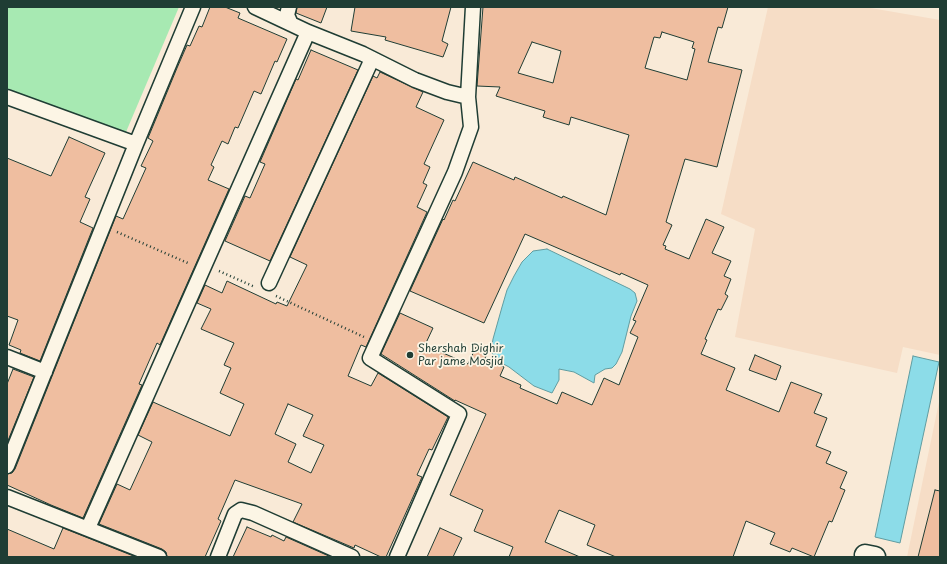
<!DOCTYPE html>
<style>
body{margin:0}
#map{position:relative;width:947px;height:564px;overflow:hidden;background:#f9ead7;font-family:"Playpen Sans",sans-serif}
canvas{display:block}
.frame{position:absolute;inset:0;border:8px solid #1f3d34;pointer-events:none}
</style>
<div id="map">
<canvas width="947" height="564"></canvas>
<div class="frame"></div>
</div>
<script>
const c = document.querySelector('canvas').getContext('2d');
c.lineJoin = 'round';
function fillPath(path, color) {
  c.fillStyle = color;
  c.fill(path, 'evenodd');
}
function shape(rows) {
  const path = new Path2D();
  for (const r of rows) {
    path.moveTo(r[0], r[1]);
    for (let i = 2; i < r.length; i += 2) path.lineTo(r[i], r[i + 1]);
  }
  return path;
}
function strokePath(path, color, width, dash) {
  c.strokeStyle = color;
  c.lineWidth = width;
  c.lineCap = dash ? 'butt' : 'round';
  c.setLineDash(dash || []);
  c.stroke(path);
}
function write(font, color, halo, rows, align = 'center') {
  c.font = font + ' "Playpen Sans",sans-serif';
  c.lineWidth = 3.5;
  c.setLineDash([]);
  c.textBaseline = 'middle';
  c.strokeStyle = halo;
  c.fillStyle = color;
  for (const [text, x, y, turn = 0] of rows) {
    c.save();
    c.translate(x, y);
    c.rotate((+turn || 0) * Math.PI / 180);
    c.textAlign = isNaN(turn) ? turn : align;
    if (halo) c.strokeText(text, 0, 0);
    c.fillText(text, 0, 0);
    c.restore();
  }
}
const built = shape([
 [768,7,865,7,940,20,940,355,903,347,897,373,735,337,755,229,721,214],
 [940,397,940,557,907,557]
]);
const green = shape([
 [7,7,179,7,126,132,7,89]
]);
const water = shape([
 [547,249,630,289,635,293,637,301,631,316,622,352,616,364,612,368,605,369,595,375,594,383,574,372,559,369,559,380,552,393,534,386,509,367,498,361,491,352,493,339,502,307,507,290,514,276,522,262,533,251,547,249],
 [913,356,939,362,900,543,875,537,913,356]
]);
const building = shape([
 [210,7,225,7,240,13,238,18,287,39,277,62,275,61,261,94,254,91,238,128,235,127,228,144,222,141,211,165,214,167,208,180,229,189,160,345,157,343,139,384,142,385,83,518,51,505,7,485,7,474,12,473,15,469,116,216,123,219,146,168,141,166,153,141,148,138,177,68,187,45,190,46,199,26,202,27,210,7],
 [297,7,327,7,321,23,296,13,297,7],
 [355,7,451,7,442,41,448,44,443,57,385,40,386,37,351,31,355,7],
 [483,7,728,7,722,28,718,27,708,62,742,70,717,167,685,159,666,222,672,225,663,245,666,246,665,249,689,259,706,219,724,227,712,253,731,261,724,276,731,279,725,294,728,296,721,310,718,309,705,339,707,340,701,354,735,368,726,390,779,412,791,382,822,394,814,413,827,418,816,446,831,452,826,463,847,472,840,488,845,490,832,522,829,521,814,557,792,548,790,552,770,544,775,533,746,521,733,557,616,557,587,545,595,525,559,510,545,542,580,557,509,557,513,547,474,531,483,510,450,495,486,414,455,400,455,401,381,354,400,313,433,328,425,345,468,364,476,347,488,352,485,358,504,367,500,376,521,385,520,388,557,404,562,392,592,405,604,378,619,385,638,337,630,333,636,321,633,320,648,285,621,273,620,275,525,234,484,323,410,291,443,219,444,220,453,200,455,201,473,162,514,180,515,177,562,198,563,196,606,215,629,135,571,117,569,125,543,117,545,111,496,96,500,87,477,86,483,7],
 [662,32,694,42,692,48,695,49,687,80,645,68,654,37,660,38,662,32],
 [532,42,561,51,553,83,518,73,532,42],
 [311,50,358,70,270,261,225,241,245,196,250,198,265,164,260,162,296,79,298,80,311,50],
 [380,72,423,92,416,107,444,120,424,164,430,167,423,183,427,185,417,207,427,212,366,347,361,345,348,376,371,386,378,373,448,417,432,450,429,449,417,475,422,477,386,557,381,557,355,545,354,548,293,522,302,504,235,480,218,519,221,521,205,557,167,557,166,552,162,549,99,524,117,484,130,490,152,442,138,435,153,402,230,436,244,404,220,393,231,368,224,365,234,343,201,329,211,309,197,303,205,285,222,293,227,281,276,304,277,302,287,306,307,265,290,257,373,76,377,78,380,72],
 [288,404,313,415,303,436,324,445,311,473,288,462,296,444,275,434,288,404],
 [69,137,105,153,85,197,90,199,80,222,93,228,40,361,20,353,21,350,9,345,18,320,7,316,7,158,51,176,69,137],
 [755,355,781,366,776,380,749,370,755,355],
 [13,369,34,377,7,443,7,384,13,369],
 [935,490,940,491,940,557,918,557,935,490],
 [247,527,271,537,272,535,284,541,286,537,331,557,233,557,247,527],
 [63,528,136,557,7,557,7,529,54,549,63,528],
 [440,528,462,538,453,557,427,557,440,528]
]);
const path = shape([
 [117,232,190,264],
 [219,271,255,287],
 [276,296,364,337]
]);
const street = shape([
 [255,7,308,32,363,54,415,80,447,92,468,97,473,7],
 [289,7,287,15,291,24],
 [7,97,136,144],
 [269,283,372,59],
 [7,357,45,372],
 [7,466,136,144,193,7],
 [7,497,159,557],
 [88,528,308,32],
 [218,557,235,514,241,510,253,513,352,557],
 [397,557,459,414,370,358,455,172,471,127,468,97]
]);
const secondary = shape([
 [865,555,875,557]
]);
const markers = [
 [410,355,4,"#1f3d34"]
];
const poiNames = [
 ["Shershah Dighir",418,349],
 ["Par jame Mosjid",418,362]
];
fillPath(built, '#f6ddc6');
fillPath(green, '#a7e9b2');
fillPath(water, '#8cdce8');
strokePath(water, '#609ca0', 1);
fillPath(building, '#efbea0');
strokePath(building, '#1f3d34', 1);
strokePath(street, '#1f3d34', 17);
strokePath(secondary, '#1f3d34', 23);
strokePath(path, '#1f3d34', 2.5, [1, 3]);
strokePath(street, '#fcf5e5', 14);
strokePath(secondary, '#fcf5e5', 20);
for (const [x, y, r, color] of markers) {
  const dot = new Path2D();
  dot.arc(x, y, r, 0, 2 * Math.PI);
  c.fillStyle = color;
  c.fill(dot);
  strokePath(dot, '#fcf5e5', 1.5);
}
write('11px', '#1f3d34', '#fcf5e5', poiNames, 'left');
</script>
